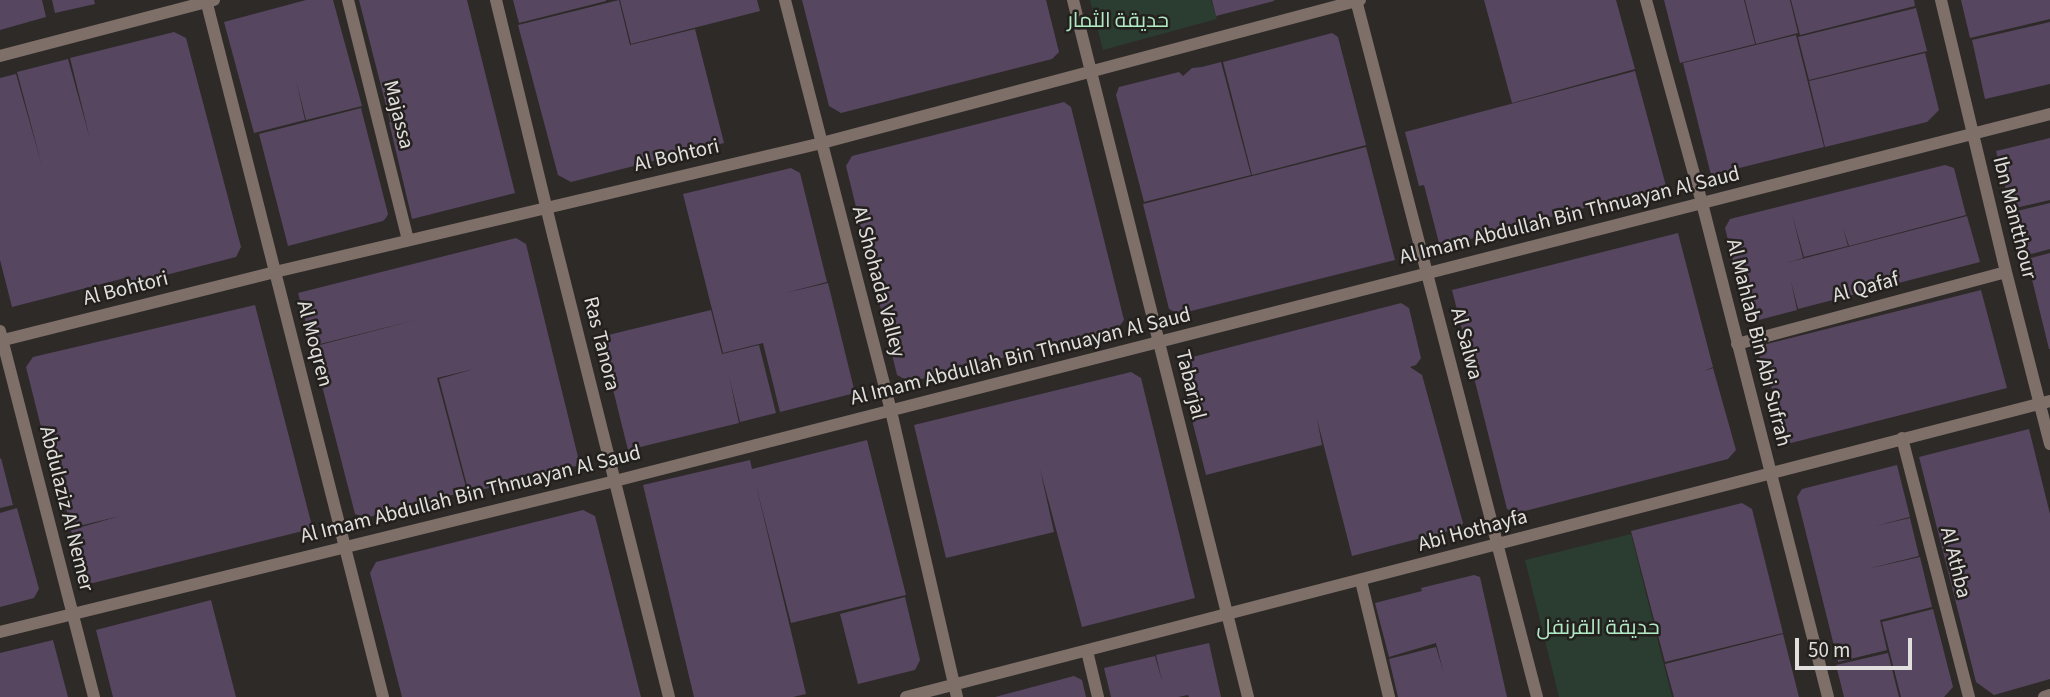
<!DOCTYPE html>
<meta charset="utf-8">
<style>
body{margin:0}
#map{position:relative;width:2050px;height:697px;overflow:hidden;background:#2d2a28;font-family:"Source Sans 3",sans-serif}
canvas{display:block}
.scale{position:absolute;left:1795px;top:638px;width:117px;height:32px;box-sizing:border-box;border:4px solid #e1e0de;border-top:0;padding-left:9px;font-size:21px;line-height:24px;white-space:nowrap;color:#e1e0de;-webkit-text-stroke:5px #23201e;paint-order:stroke}
</style>
<div id="map">
<canvas width="2050" height="697"></canvas>
<div class="scale">50 m</div>
</div>
<script>
const c = document.querySelector('canvas').getContext('2d');
c.lineJoin = 'round';
function fillPath(path, color) {
  c.fillStyle = color;
  c.fill(path, 'evenodd');
}
function shape(rows) {
  const path = new Path2D();
  for (const r of rows) {
    path.moveTo(r[0], r[1]);
    for (let i = 2; i < r.length; i += 2) path.lineTo(r[i], r[i + 1]);
  }
  return path;
}
function strokePath(path, color, width, dash) {
  c.strokeStyle = color;
  c.lineWidth = width;
  c.lineCap = dash ? 'butt' : 'round';
  c.setLineDash(dash || []);
  c.stroke(path);
}
function write(font, color, halo, rows, align = 'center') {
  c.font = font + ' "Source Sans 3",Cairo,sans-serif';
  c.lineWidth = 5;
  c.setLineDash([]);
  c.textBaseline = 'middle';
  c.strokeStyle = halo;
  c.fillStyle = color;
  for (const [text, x, y, turn = 0] of rows) {
    c.save();
    c.translate(x, y);
    c.rotate((+turn || 0) * Math.PI / 180);
    c.textAlign = isNaN(turn) ? turn : align;
    if (halo) c.strokeText(text, 0, 0);
    c.fillText(text, 0, 0);
    c.restore();
  }
}
const green = shape([
 [1090,0,1211,0,1217,19,1103,50],
 [1631,534,1672,697,1559,697,1525,560]
]);
const building = shape([
 [0,0,42,0,46,17,0,30],
 [52,0,94,0,95,4,55,13],
 [306,0,333,0,362,106,306,120,296,80,305,120,254,133,224,22],
 [359,0,467,0,515,193,412,219,389,122,402,119,390,121],
 [513,0,606,0,606,1,519,23],
 [619,0,630,45,695,29,724,143,571,182,558,175,518,25],
 [620,0,757,0,760,11,631,44],
 [802,0,1046,0,1059,52,1052,59,841,113,829,106],
 [1212,0,1274,0,1274,1,1216,16],
 [1484,0,1616,0,1635,69,1512,103],
 [1664,0,1744,0,1755,44,1680,63],
 [1745,0,1790,0,1798,33,1756,44],
 [1791,0,1914,0,1915,6,1800,35],
 [1961,0,2050,0,2050,19,1970,38],
 [1916,8,1927,51,1809,80,1798,37],
 [2050,22,2050,84,1985,99,1972,40],
 [174,32,186,38,241,247,236,257,127,285,125,278,12,307,0,260,0,78,16,74,42,166,17,72,68,59,90,139,70,58],
 [1332,33,1338,37,1366,145,1252,175,1223,62],
 [1796,35,1824,147,1711,175,1683,63],
 [1925,53,1939,110,1927,122,1825,147,1809,81],
 [1221,62,1251,175,1144,202,1116,95,1119,87,1179,72,1183,76,1192,68,1202,67],
 [1635,71,1666,186,1440,247,1424,185,1419,186,1405,132],
 [1064,102,1071,107,1124,320,1118,328,910,382,897,375,846,166,852,156],
 [361,108,388,214,386,218,383,221,288,246,259,134],
 [2050,138,2050,200,2011,209,1996,151],
 [1366,147,1395,260,1179,314,1169,309,1143,204],
 [1945,165,1954,168,1966,215,1849,246,1843,228,1848,246,1804,257,1792,214,1803,258,1786,263,1967,216,1980,262,1798,309,1791,281,1797,310,1755,321,1746,314,1725,228,1730,219],
 [791,168,800,173,827,282,785,293,828,283,855,393,780,412,763,343,723,353,683,194],
 [2050,203,2050,249,2024,256,2013,212],
 [1678,233,1713,367,1704,371,1713,368,1736,450,1728,459,1517,513,1507,509,1452,290],
 [516,238,526,244,580,465,469,493,439,379,474,369,437,378,467,491,365,518,355,514,312,347,416,320,312,346,298,293],
 [2050,253,2050,349,2049,349,2027,259],
 [1981,290,2007,388,1791,443,1781,440,1771,402,1774,398,1771,385,1765,382,1758,350,1763,345],
 [1401,303,1409,308,1421,358,1416,365,1410,367,1422,375,1463,523,1460,528,1352,556,1317,419,1322,445,1206,475,1177,361],
 [255,305,312,526,311,529,85,585,71,530,120,516,71,528,58,474,53,475,26,367,33,357],
 [711,310,722,354,759,345,776,413,740,422,729,376,739,423,628,450,600,337],
 [1131,372,1141,378,1195,598,1082,627,1040,469,1054,532,946,558,914,425],
 [2029,429,2050,514,2050,679,1994,695,1976,682,1919,457],
 [867,440,906,595,791,623,755,481,806,694,793,697,694,697,643,485,750,460,752,469],
 [1,458,13,505,0,508,0,459],
 [1897,465,1910,517,1875,526,1910,518,1919,556,1867,569,1920,557,1932,607,1880,620,1887,650,1838,662,1797,497,1802,489],
 [1742,503,1752,509,1783,633,1665,662,1631,531],
 [17,508,39,589,34,598,0,607,0,513],
 [583,510,595,516,641,697,402,697,370,573,376,562],
 [1474,575,1480,577,1507,697,1398,697,1389,659,1436,647,1444,674,1436,643,1389,657,1375,603,1422,591,1421,588],
 [905,597,920,660,915,670,858,684,840,614],
 [211,600,236,697,113,697,96,630],
 [1933,609,1953,687,1944,697,1901,697,1882,622],
 [1783,634,1799,697,1674,697,1665,664],
 [53,640,68,697,0,697,0,653],
 [1209,643,1221,697,1189,697,1188,695,1178,697,1111,697,1104,668,1155,656,1162,681,1156,655],
 [1888,653,1899,697,1844,697,1836,665],
 [1074,676,1082,680,1086,697,995,697]
]);
const street = shape([
 [206,0,383,697],
 [348,0,408,240],
 [496,0,553,235,669,697],
 [785,0,891,411,957,697],
 [1073,0,1248,697],
 [1356,0,1537,697],
 [1646,0,1702,203,1828,697],
 [1941,0,2006,272,2050,444],
 [0,56,214,0],
 [0,331,94,697],
 [0,341,275,272,822,143,1360,0],
 [1737,344,2006,272],
 [1902,438,1969,697],
 [1361,581,1389,697],
 [0,632,615,481,2050,114],
 [1087,651,1098,697],
 [906,697,2050,401],
 [2044,697,2050,695]
]);
const parkNames = [
 ["حديقة الثمار",1118,22],
 ["حديقة القرنفل",1598,629]
];
const streetNames = [
 ["Majassa",397,115,76],
 ["Al Bohtori",677,157,-13],
 ["Al Imam Abdullah Bin Thnuayan Al Saud",1570,217,-14],
 ["Ibn Mantthour",2013,218,76],
 ["Al Shohada Valley",877,282,75],
 ["Al Qafaf",1866,289,-15],
 ["Al Bohtori",126,290,-14],
 ["Al Mahlab Bin Abi Sufrah",1757,343,76],
 ["Al Moqren",313,344,75],
 ["Ras Tanora",600,344,76],
 ["Al Salwa",1465,344,75],
 ["Al Imam Abdullah Bin Thnuayan Al Saud",1021,358,-14],
 ["Tabarjal",1189,385,76],
 ["Al Imam Abdullah Bin Thnuayan Al Saud",471,496,-14],
 ["Abdulaziz Al Nemer",65,509,76],
 ["Abi Hothayfa",1473,532,-15],
 ["Al Athba",1954,563,76]
];
fillPath(green, '#2b3c31');
fillPath(building, '#574660');
strokePath(street, '#7e6f69', 12);
write('21px', '#b0eac4', '#23201e', parkNames);
write('21px', '#e1e0de', '#23201e', streetNames);
</script>
